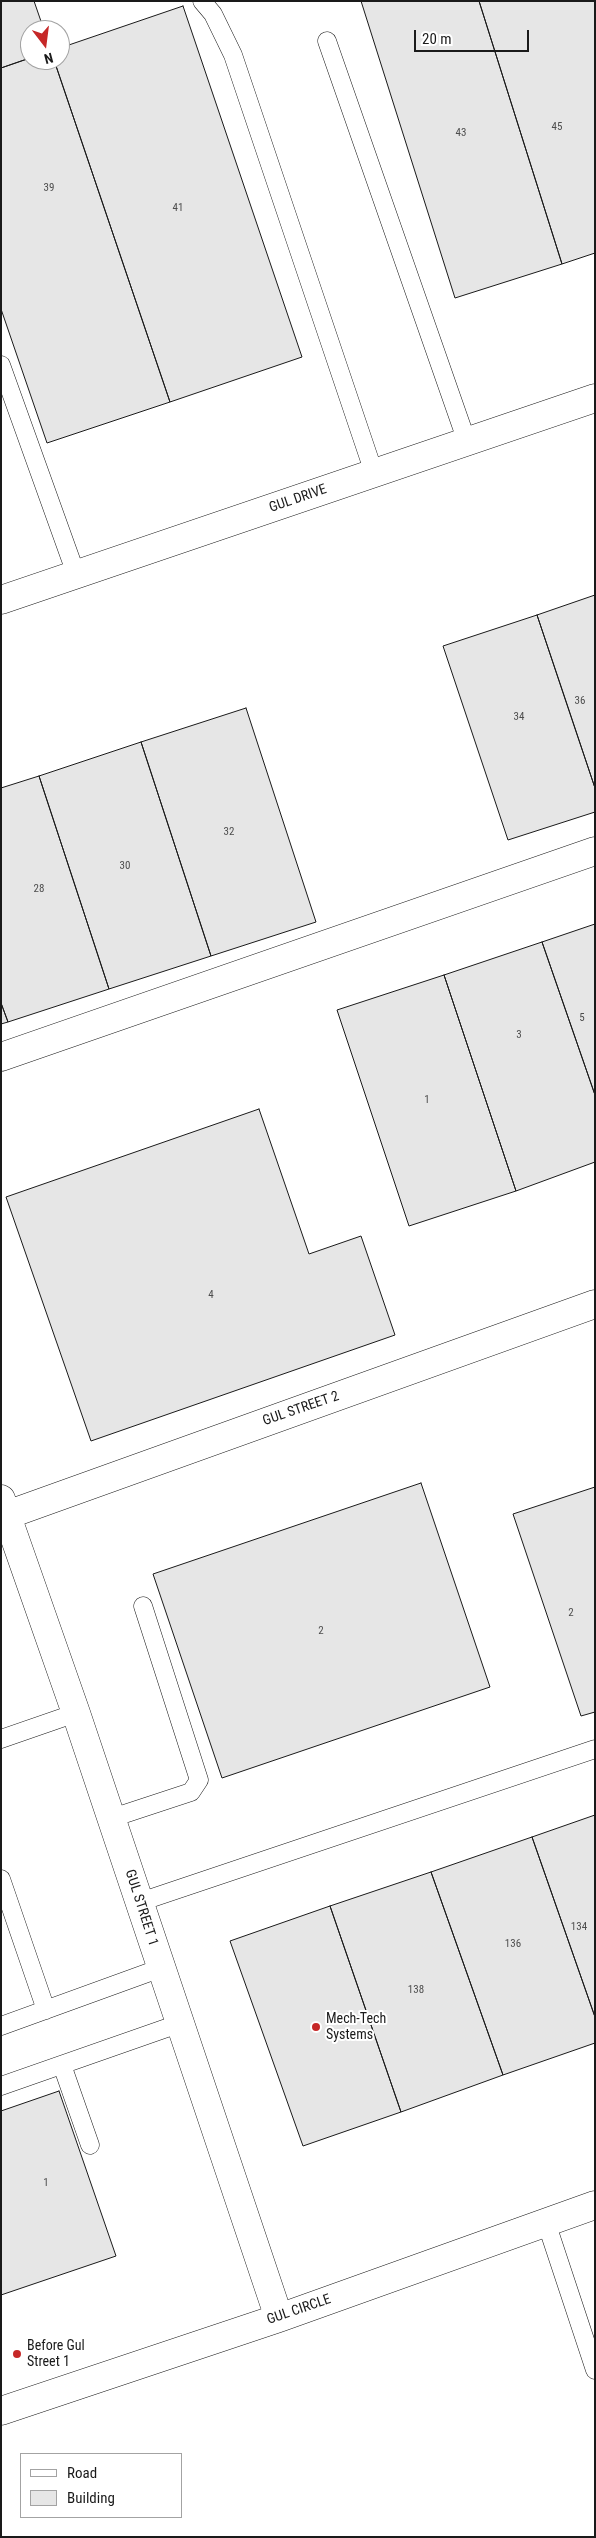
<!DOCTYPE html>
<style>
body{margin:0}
#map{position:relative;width:596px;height:2538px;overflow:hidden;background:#fff;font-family:"Roboto Condensed",sans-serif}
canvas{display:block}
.frame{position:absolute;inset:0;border:2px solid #1a1a1a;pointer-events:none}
.legend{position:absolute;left:20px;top:2453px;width:162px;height:65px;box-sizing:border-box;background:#fff;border:1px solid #a3a3a3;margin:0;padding:6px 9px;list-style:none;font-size:15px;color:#1a1a1a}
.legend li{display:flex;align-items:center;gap:10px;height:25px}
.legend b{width:25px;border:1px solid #a3a3a3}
.north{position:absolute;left:20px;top:20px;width:50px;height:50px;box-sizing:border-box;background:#fff;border:1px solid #a3a3a3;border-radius:50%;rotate:165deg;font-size:14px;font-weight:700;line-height:20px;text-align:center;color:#1a1a1a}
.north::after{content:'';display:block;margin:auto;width:18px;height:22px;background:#c62828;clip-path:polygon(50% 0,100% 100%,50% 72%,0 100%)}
.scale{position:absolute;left:414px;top:30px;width:115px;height:22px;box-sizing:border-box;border:2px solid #1a1a1a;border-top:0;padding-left:6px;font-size:15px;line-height:18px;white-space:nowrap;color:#1a1a1a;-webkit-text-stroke:4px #fff;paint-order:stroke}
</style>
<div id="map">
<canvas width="596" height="2538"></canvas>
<div class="frame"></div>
<ul class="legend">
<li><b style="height:6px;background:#fff"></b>Road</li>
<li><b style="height:14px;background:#e6e6e6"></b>Building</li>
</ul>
<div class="north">N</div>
<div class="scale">20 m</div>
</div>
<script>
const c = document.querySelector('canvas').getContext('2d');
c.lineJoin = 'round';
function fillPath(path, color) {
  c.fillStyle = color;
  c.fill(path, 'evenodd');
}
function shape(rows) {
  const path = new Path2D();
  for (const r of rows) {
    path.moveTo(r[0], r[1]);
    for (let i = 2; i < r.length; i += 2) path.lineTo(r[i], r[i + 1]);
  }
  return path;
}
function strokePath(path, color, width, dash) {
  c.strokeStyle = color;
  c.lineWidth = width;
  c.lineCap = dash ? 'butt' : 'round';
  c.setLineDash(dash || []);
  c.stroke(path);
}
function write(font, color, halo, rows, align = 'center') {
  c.font = font + ' "Roboto Condensed",sans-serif';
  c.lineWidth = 4;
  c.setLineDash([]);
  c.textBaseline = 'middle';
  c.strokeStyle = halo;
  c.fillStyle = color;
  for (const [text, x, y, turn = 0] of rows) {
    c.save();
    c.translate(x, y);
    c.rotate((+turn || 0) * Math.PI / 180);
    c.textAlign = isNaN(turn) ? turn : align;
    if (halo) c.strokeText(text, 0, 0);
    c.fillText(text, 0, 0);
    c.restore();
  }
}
const building = shape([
 [1,1,34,1,44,30,30,30,30,58,1,68,1,1],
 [361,1,479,1,562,264,455,298,361,1],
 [479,1,595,1,595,253,562,264,479,1],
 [183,6,302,357,170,402,54,60,60,60,60,48,183,6],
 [30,58,30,60,54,60,170,402,47,443,1,309,1,68,30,58],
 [595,595,595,788,537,615,595,595],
 [537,615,595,788,595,812,508,840,443,646,537,615],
 [246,708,316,922,211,956,141,742,246,708],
 [141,742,211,956,109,989,39,776,141,742],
 [39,776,109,989,8,1022,1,1003,1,788,39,776],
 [595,924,595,1095,542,942,595,924],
 [542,942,595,1095,595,1162,516,1191,444,975,542,942],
 [444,975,516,1191,409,1226,337,1010,444,975],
 [1,1003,8,1022,1,1024,1,1003],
 [259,1109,309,1254,361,1236,395,1335,91,1441,6,1197,259,1109],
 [421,1483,490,1687,222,1778,153,1574,421,1483],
 [595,1487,595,1712,581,1716,513,1514,595,1487],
 [595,1815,595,2017,532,1837,595,1815],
 [532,1837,595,2017,595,2043,503,2075,431,1872,532,1837],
 [431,1872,503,2075,401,2112,330,1906,431,1872],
 [330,1906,401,2112,303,2146,230,1941,330,1906],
 [59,2091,116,2256,1,2295,1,2111,59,2091]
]);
const service = shape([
 [202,1,213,14,233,55,374,473],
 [327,41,467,442],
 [1,365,76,574],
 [1,1739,76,1713],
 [112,1818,191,1792,199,1780,143,1606],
 [1,1879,46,2010],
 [140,1902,595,1749],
 [1,2026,161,1968],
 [62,2065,90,2145],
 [1,2086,181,2023],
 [546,2222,595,2370]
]);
const minor = shape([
 [1,600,595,398],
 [1,1057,595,851],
 [1,1499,76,1713,279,2318],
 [7,1515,595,1304],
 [1,2411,279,2318,595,2205]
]);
const markers = [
 [316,2027,5,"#c62828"],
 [17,2354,5,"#c62828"]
];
const numberNames = [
 ["45",557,127],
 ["43",461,133],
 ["39",49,188],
 ["41",178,208],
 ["36",580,701],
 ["34",519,717],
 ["32",229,832],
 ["30",125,866],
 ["28",39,889],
 ["5",582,1018],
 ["3",519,1035],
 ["1",427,1100],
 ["4",211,1295],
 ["2",571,1613],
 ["2",321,1631],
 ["134",579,1927],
 ["136",513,1944],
 ["138",416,1990],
 ["1",46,2183]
];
const streetNames = [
 ["GUL DRIVE",298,499,-19],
 ["GUL STREET 2",301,1409,-19],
 ["GUL STREET 1",141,1908,72],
 ["GUL CIRCLE",299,2310,-19]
];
const poiNames = [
 ["Mech-Tech",326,2019],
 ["Systems",326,2035],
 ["Before Gul",27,2346],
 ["Street 1",27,2362]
];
fillPath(building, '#e6e6e6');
strokePath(building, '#1a1a1a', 1);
strokePath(service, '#1a1a1a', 19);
strokePath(minor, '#1a1a1a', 29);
strokePath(service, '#fff', 18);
strokePath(minor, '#fff', 28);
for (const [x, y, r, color] of markers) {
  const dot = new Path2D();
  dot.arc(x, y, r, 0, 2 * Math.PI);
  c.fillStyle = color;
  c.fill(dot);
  strokePath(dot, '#fff', 2);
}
write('11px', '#4d4d4d', null, numberNames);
write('14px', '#1a1a1a', '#fff', streetNames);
write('14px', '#1a1a1a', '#fff', poiNames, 'left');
</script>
